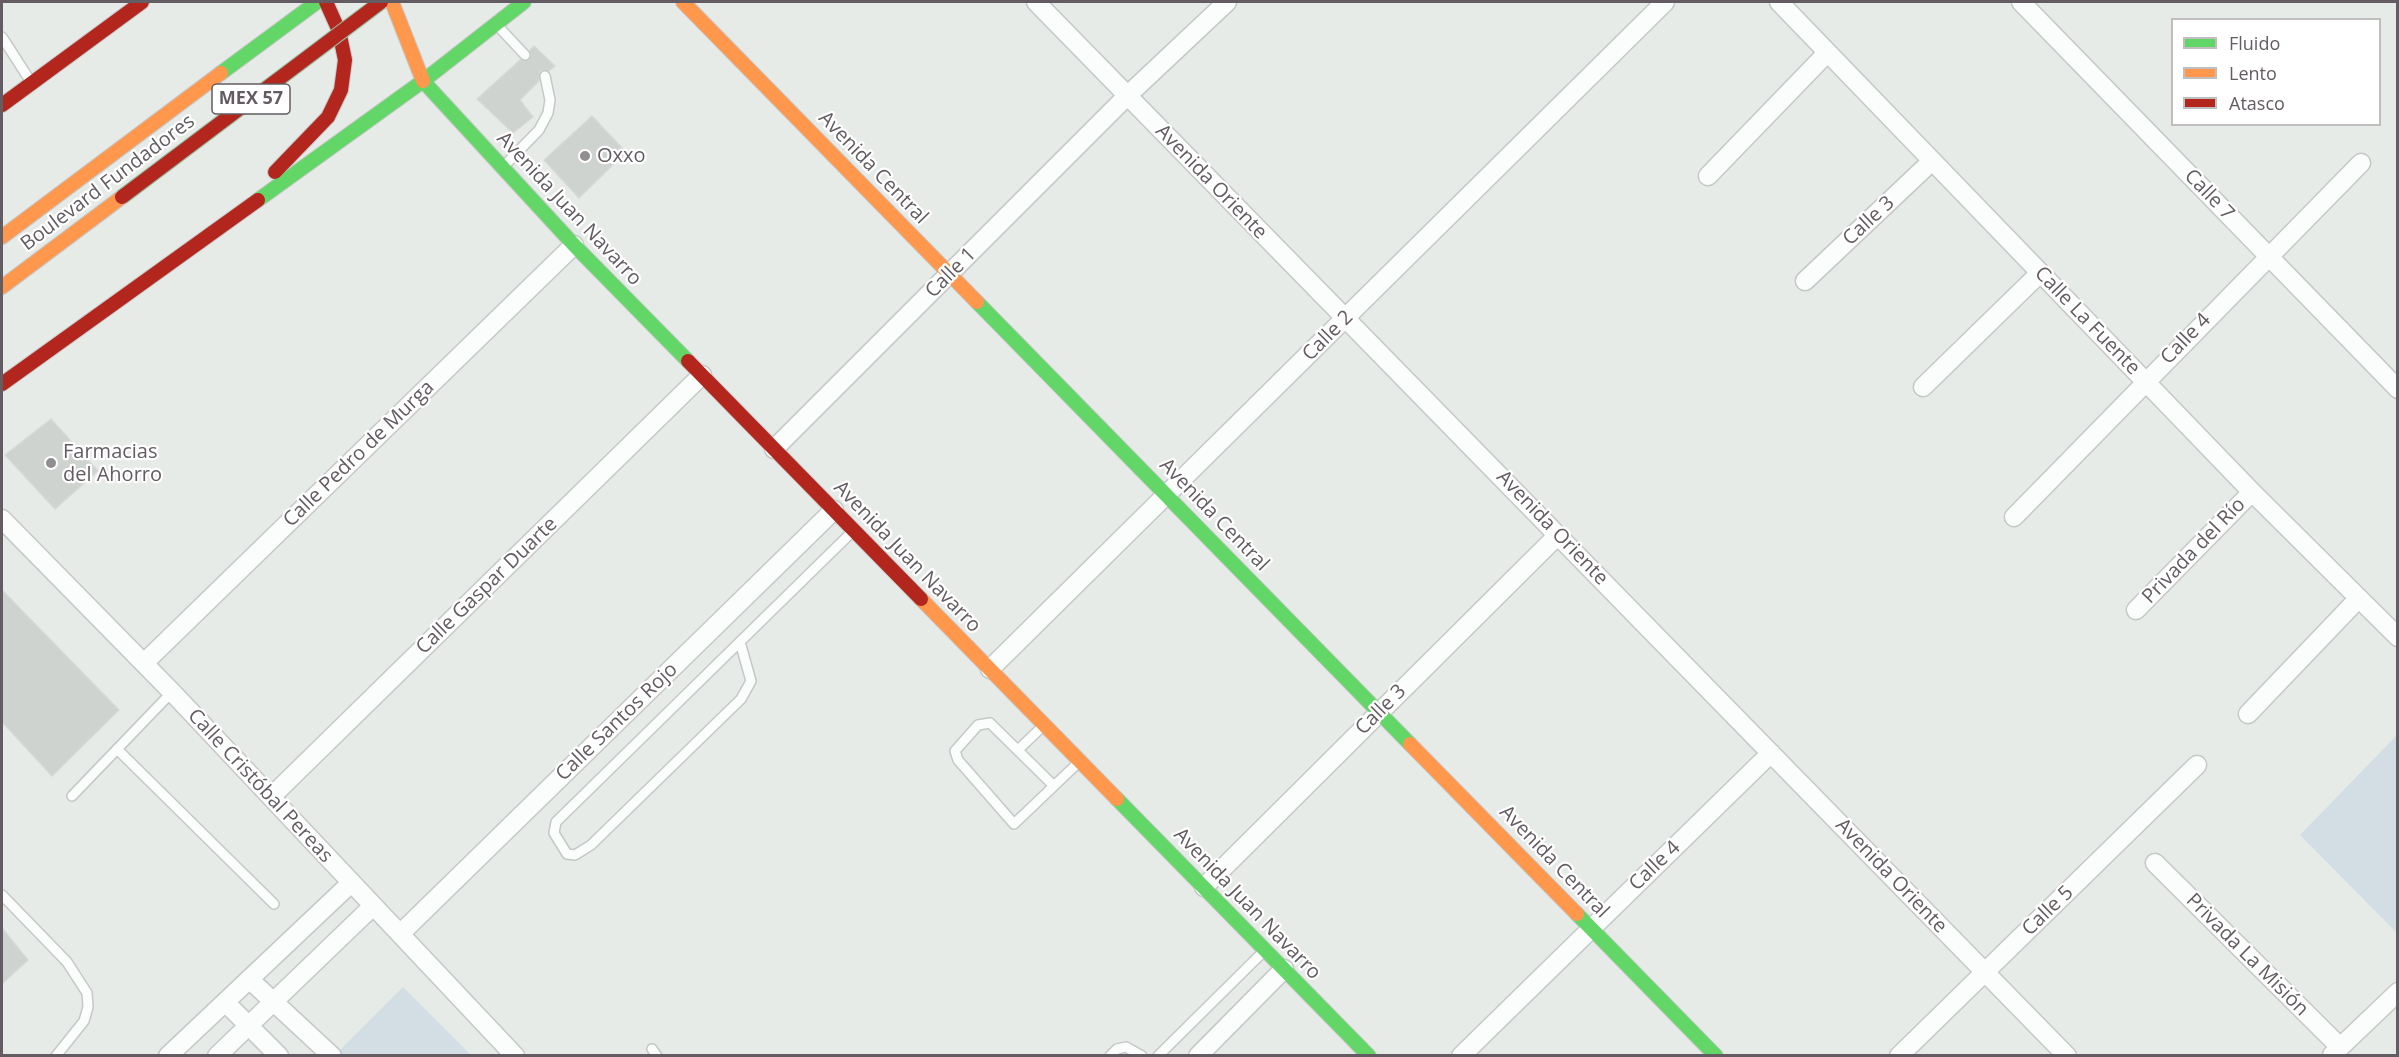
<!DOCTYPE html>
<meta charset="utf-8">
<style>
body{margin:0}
#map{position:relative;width:2399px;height:1057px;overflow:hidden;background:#e6ebe8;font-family:"Open Sans",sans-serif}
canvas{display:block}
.frame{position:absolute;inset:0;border:3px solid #635c62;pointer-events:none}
.legend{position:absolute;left:2171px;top:18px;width:210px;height:108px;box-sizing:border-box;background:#fff;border:2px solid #c1bec0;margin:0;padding:8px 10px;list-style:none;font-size:18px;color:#635c62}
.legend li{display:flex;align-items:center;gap:12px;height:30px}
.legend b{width:30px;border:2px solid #c1bec0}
</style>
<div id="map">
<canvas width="2399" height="1057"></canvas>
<div class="frame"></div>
<ul class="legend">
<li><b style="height:8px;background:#63d668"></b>Fluido</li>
<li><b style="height:8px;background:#ff974d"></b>Lento</li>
<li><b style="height:8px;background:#b3261e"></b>Atasco</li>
</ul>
</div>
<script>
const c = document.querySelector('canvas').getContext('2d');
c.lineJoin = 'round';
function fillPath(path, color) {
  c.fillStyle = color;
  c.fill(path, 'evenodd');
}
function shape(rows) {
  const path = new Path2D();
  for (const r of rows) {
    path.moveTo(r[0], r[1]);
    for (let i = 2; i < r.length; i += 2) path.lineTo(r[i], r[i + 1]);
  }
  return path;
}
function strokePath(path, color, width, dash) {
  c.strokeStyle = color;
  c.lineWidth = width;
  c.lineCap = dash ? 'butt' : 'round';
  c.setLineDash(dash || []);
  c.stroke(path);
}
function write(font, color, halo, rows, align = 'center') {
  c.font = font + ' "Open Sans",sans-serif';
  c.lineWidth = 4.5;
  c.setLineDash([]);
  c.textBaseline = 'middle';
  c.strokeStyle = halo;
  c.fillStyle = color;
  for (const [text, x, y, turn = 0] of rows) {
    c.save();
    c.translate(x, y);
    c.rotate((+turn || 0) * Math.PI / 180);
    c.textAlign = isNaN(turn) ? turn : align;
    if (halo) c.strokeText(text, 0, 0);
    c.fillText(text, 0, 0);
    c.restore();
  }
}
const green = shape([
 [2397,735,2397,933,2300,835],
 [403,987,471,1055,334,1056]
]);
const building = shape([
 [534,46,555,66,549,71,540,71,539,81,520,100,533,117,513,133,477,99,520,60,529,60,530,50,534,46],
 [592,116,626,152,579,198,544,160,592,116],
 [51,419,98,471,55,509,5,455,51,419],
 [2,590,119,710,52,776,2,722,2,590],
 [2,928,28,960,2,984,2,928]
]);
const lane = shape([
 [496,24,525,55],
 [2,37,31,82],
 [504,166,539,130,548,113,550,100,545,76],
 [740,642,751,681,741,699,591,845,575,855,567,854,554,833,556,822,852,532],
 [117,749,274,904],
 [1018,750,1044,725],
 [1053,785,990,723,978,725,955,751,958,760,1014,824,1079,762],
 [72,796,172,692],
 [2,895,67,962,87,993,88,1007,84,1021,56,1056],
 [652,1049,657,1056],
 [1110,1056,1117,1049,1126,1047,1142,1056],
 [1158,1056,1265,950]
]);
const street = shape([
 [1036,2,2067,1056],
 [1779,2,2252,492,2398,637],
 [2021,2,2398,389],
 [1708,176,1827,53],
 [1805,281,1932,161],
 [1923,387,2040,273],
 [774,449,1127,96,1227,2],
 [2014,517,2361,163],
 [2,519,172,692,515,1056],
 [2136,610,2252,492],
 [144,663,574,245],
 [990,669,1665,2],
 [2248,714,2359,598],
 [272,796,702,375],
 [2155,863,2340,1047],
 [1204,887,1558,535],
 [401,933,834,510],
 [249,979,332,1056],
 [225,1002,279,1056],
 [2332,1055,2398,992],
 [168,1056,351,883],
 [217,1056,373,906],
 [1198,1056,1284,969],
 [1461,1056,1771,753],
 [1899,1056,2197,765]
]);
const fast = shape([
 [221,73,317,2],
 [423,81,574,245,688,361],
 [258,200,423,81,524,2],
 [977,302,1410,744],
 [1117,799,1369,1056],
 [1577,914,1716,1056]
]);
const slow = shape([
 [392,2,423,81],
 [683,2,977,302],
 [2,237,221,73],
 [2,287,122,197],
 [921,599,1117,799],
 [1410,744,1577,914]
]);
const jam = shape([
 [2,105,142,2],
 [275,172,328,117,341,90,345,60,339,31,326,2],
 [688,361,921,599],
 [2,384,258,200]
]);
const jamBridge = shape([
 [122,197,381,2]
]);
const markers = [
 [585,156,6,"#918e91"],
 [51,463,6,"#918e91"]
];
const shields = [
 [251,99,78]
];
const shieldNames = [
 ["MEX 57",251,99]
];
const poiNames = [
 ["Oxxo",597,156],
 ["Farmacias",63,452],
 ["del Ahorro",63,475]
];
const streetNames = [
 ["Avenida Central",873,168,46],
 ["Avenida Oriente",1211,182,46],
 ["Boulevard Fundadores",108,183,-37],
 ["Calle 7",2209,195,46],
 ["Avenida Juan Navarro",569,209,47],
 ["Calle 3",1869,221,-43],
 ["Calle 1",951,273,-45],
 ["Calle La Fuente",2087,321,46],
 ["Calle 2",1328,336,-45],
 ["Calle 4",2186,339,-46],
 ["Calle Pedro de Murga",359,454,-44],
 ["Avenida Central",1214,515,46],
 ["Avenida Oriente",1552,528,46],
 ["Privada del Río",2194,551,-46],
 ["Avenida Juan Navarro",907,557,46],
 ["Calle Gaspar Duarte",487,586,-44],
 ["Calle 3",1381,710,-45],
 ["Calle Santos Rojo",617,722,-44],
 ["Calle Cristóbal Pereas",260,786,47],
 ["Avenida Central",1554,862,46],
 ["Calle 4",1655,866,-44],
 ["Avenida Oriente",1891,876,46],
 ["Avenida Juan Navarro",1247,904,46],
 ["Calle 5",2048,911,-44],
 ["Privada La Misión",2247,955,45]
];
fillPath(green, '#d3dde4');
fillPath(building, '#cfd3d0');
strokePath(building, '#d6dad7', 1.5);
strokePath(lane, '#c6c7c7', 12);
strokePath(street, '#c6c7c7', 21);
strokePath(fast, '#c7c8c7', 16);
strokePath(slow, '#c7c8c7', 16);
strokePath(jam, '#c7c8c7', 16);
strokePath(lane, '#fbfcfc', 9);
strokePath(street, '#fbfcfc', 18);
strokePath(fast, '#63d668', 14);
strokePath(slow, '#ff974d', 14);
strokePath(jam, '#b3261e', 14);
strokePath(jamBridge, '#98bea0', 16, []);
strokePath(jamBridge, '#b3261e', 14);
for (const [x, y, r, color] of markers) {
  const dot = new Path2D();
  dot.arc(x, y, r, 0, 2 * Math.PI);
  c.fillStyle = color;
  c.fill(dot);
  strokePath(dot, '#fff', 2);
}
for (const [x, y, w] of shields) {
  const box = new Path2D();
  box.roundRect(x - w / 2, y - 15, w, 30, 4.5);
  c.fillStyle = '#fff';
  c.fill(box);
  strokePath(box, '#635c62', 1.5);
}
write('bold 18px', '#635c62', null, shieldNames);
write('20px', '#635c62', '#fff', poiNames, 'left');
write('20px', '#635c62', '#fff', streetNames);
</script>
